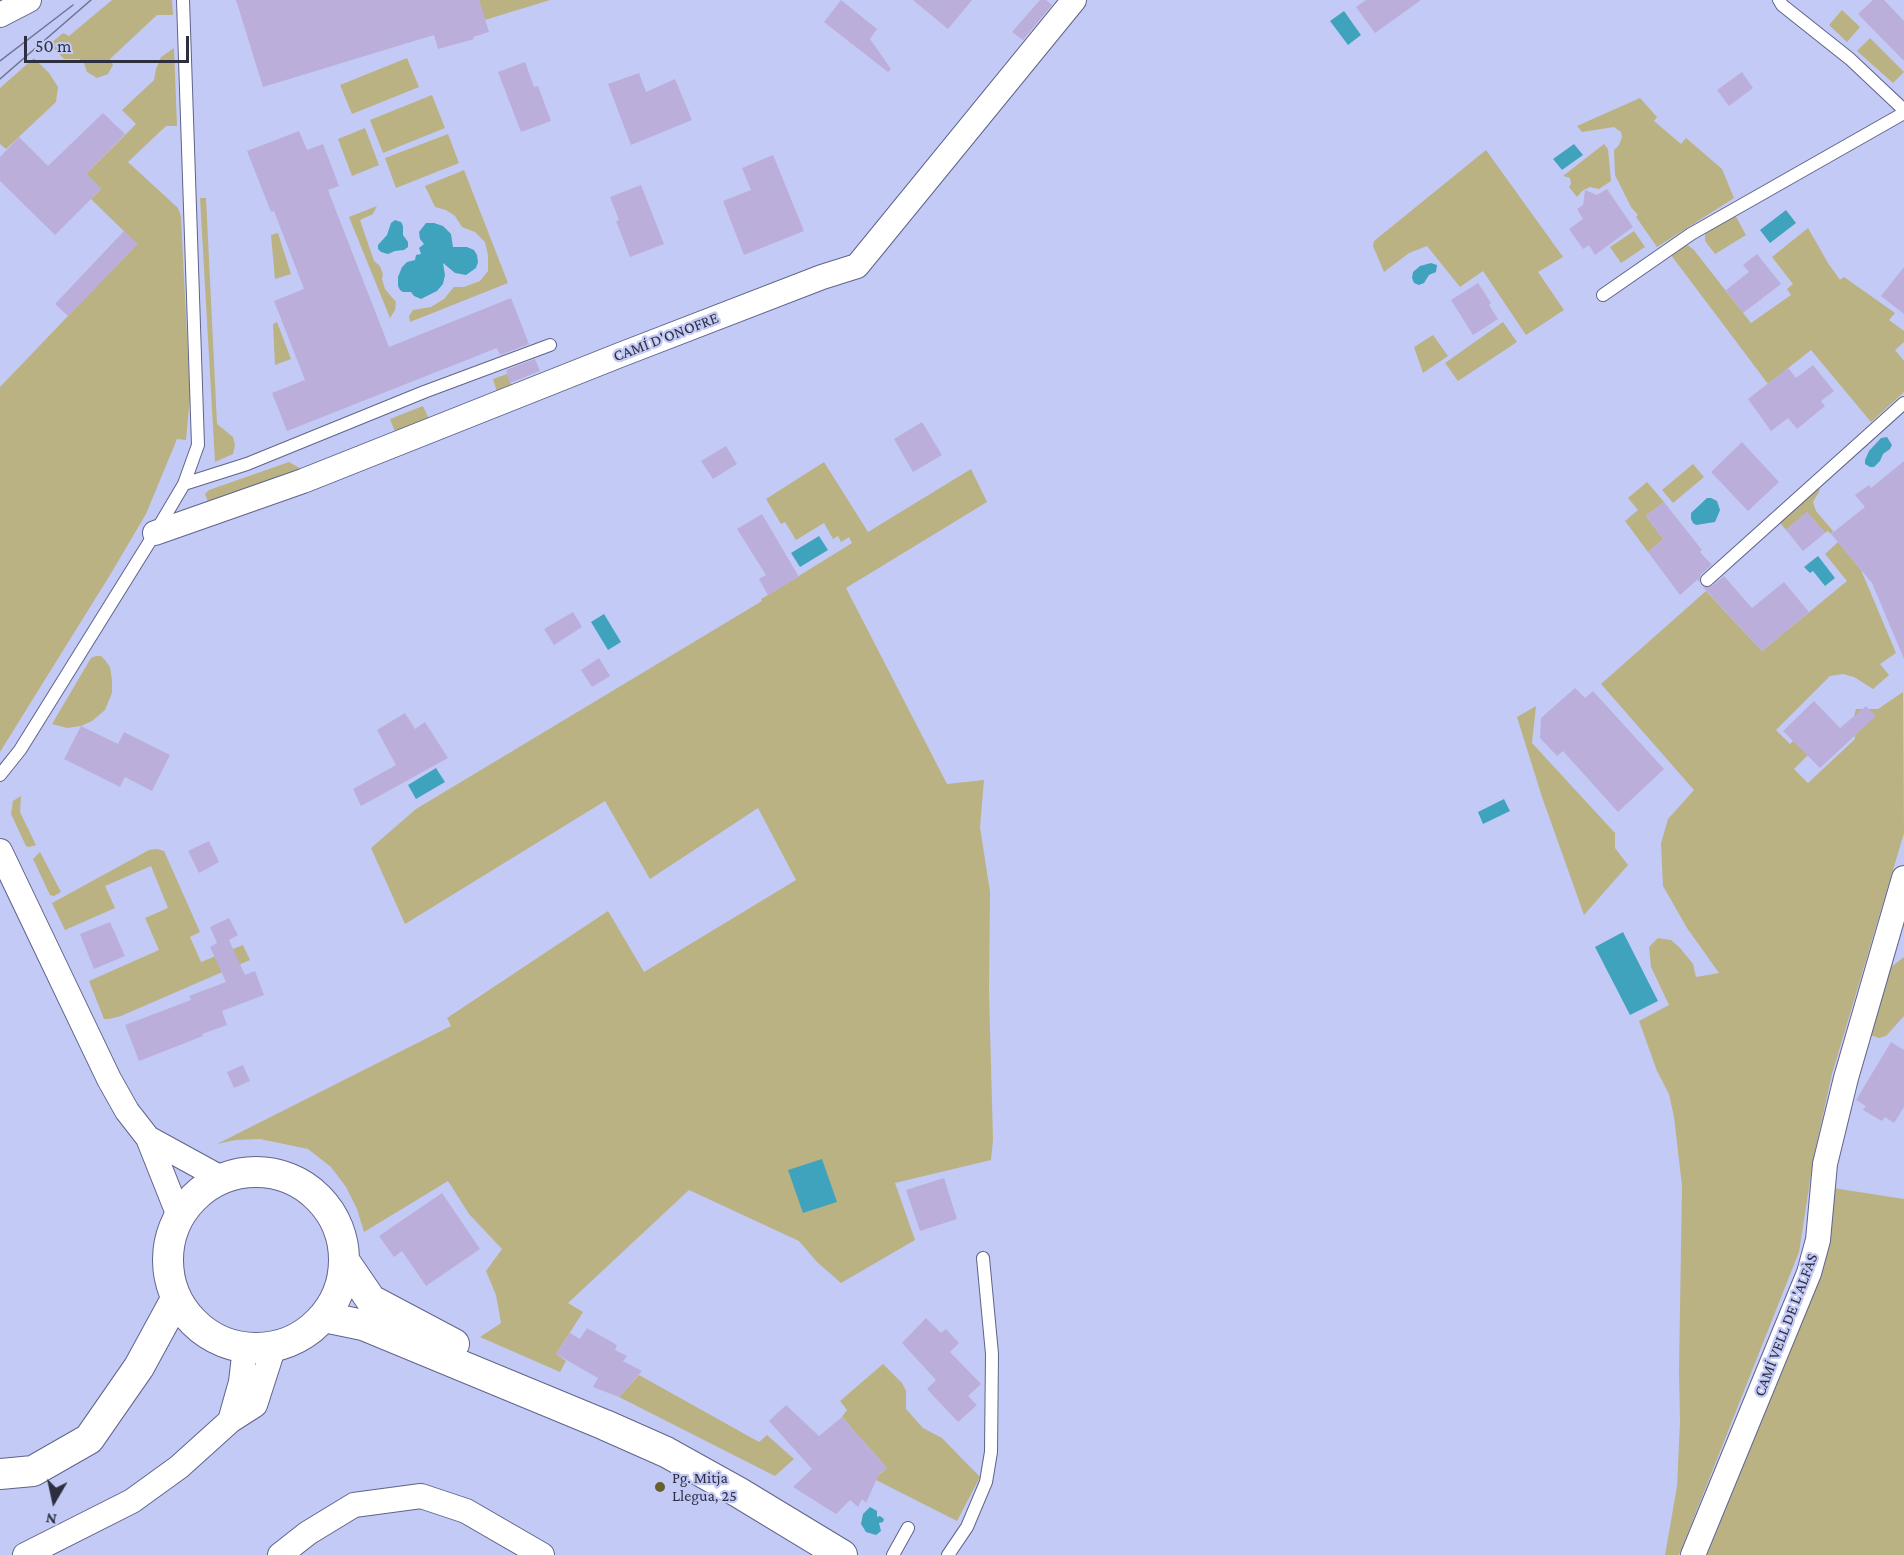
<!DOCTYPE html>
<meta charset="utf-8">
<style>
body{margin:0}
#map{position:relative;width:1904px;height:1555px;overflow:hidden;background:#c4caf6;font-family:"Crimson Pro",serif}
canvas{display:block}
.north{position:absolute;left:24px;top:1471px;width:60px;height:60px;-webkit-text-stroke:4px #c4caf6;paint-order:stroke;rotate:189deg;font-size:16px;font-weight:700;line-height:24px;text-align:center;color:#2d2f41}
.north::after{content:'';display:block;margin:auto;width:21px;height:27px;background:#2d2f41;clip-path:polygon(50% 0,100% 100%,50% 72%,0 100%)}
.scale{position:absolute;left:24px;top:36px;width:165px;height:27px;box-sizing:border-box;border:3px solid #2d2f41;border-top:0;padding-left:8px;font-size:18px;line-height:21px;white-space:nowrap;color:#2d2f41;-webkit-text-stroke:4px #c4caf6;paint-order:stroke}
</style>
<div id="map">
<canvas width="1904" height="1555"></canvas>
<div class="north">N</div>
<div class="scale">50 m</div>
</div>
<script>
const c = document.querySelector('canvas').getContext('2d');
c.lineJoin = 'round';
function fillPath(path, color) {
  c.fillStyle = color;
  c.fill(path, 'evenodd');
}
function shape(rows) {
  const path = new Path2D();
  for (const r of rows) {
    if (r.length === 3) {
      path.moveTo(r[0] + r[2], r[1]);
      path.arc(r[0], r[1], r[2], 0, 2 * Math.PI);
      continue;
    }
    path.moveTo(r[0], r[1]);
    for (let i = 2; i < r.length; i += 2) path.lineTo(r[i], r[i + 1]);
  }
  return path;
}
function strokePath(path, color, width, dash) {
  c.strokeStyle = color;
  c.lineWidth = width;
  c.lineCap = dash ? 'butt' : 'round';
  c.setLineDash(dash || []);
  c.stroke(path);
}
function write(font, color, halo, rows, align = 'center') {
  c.font = font + ' "Crimson Pro",serif';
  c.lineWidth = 4.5;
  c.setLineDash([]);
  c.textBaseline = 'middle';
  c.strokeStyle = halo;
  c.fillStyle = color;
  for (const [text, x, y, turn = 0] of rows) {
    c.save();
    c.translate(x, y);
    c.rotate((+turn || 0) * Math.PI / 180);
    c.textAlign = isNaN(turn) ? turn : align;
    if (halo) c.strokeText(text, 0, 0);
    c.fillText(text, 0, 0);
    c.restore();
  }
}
const green = shape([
 [112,0,172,0,173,15,157,15,110,59,113,65,108,74,97,78,87,72,84,63,79,59,64,59,50,44,63,33,69,36],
 [479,0,550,0,485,20],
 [1842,10,1860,27,1847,42,1829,25],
 [1870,38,1904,72,1893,83,1857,51],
 [174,48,177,126,166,126,128,162,178,208,181,217,190,397,186,440,177,439,146,514,110,575,0,752,0,387,137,244,91,199,101,189,86,174,136,124,122,110,154,80,156,69,161,57],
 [34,58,49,73,58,87,56,102,6,149,0,144,0,88],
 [407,58,419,87,352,114,340,85],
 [432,95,445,128,383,153,370,120],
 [1640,98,1657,117,1654,121,1681,144,1686,138,1722,169,1734,198,1657,247,1636,217,1638,215,1631,207,1615,175,1614,150,1619,145,1622,137,1621,132,1614,127,1582,132,1577,126],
 [365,128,379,165,352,176,338,139],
 [448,134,459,163,396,188,385,158],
 [1604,144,1608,149,1611,181,1599,189,1590,187,1582,191,1577,197,1569,187,1571,184,1570,178,1563,176],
 [1486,150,1563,257,1538,272,1564,310,1526,335,1483,271,1460,287,1427,246,1409,253,1384,272,1373,246,1374,241],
 [464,170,508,283,410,322,409,316,413,310,431,307,444,299,454,287,464,287,480,281,488,271,488,255,485,242,475,232,462,227,455,216,446,210,435,207,425,186],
 [200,198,206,198,217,424,233,437,235,445,233,454,215,462],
 [377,206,373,214,360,220,374,261,380,266,383,274,382,279,385,289,396,302,395,310,390,318,349,217],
 [1735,215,1746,235,1715,254,1705,241,1705,232],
 [1808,228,1828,263,1840,280,1844,277,1895,313,1889,320,1904,331,1904,342,1895,350,1904,361,1904,392,1871,422,1811,350,1768,384,1671,255,1686,244,1694,250,1751,323,1791,295,1787,289,1793,284,1772,257],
 [1634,231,1645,247,1621,263,1610,247],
 [278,233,291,274,275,279,271,235],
 [277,322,291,359,275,365,273,324],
 [1503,322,1517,342,1458,381,1445,363],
 [1433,335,1448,356,1423,373,1414,347],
 [507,374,514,392,209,504,205,494,209,490,289,462,301,469,395,432,390,419,423,406,429,419,497,392,493,379],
 [824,462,868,532,971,469,987,502,846,588,947,784,984,780,980,827,990,892,989,991,993,1140,991,1160,895,1183,915,1240,841,1283,817,1262,799,1241,689,1190,568,1303,583,1312,556,1354,566,1361,560,1372,480,1337,501,1323,496,1295,486,1271,502,1249,469,1214,448,1181,364,1232,357,1209,346,1187,331,1167,308,1149,260,1139,236,1140,217,1144,451,1026,447,1018,608,911,644,972,796,880,758,808,650,879,605,801,405,924,371,848,416,809,762,601,761,599,768,595,852,543,849,537,841,542,838,536,833,539,824,523,796,540,785,522,781,524,766,499],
 [1693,464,1704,477,1673,503,1662,490],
 [1647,482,1664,502,1646,516,1663,539,1648,552,1625,521,1638,510,1628,498],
 [1819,488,1820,490,1813,502,1816,511,1833,531,1831,534,1828,531,1825,533,1807,512,1786,530,1780,523],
 [1838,542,1861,570,1896,653,1880,664,1889,675,1873,689,1854,677,1843,674,1830,676,1776,730,1790,744,1795,739,1810,753,1794,769,1808,783,1855,739,1852,723,1856,709,1878,709,1903,692,1904,833,1832,1074,1814,1155,1799,1252,1679,1555,1665,1555,1677,1486,1680,1422,1679,1370,1682,1186,1674,1117,1669,1094,1657,1071,1639,1021,1669,1005,1651,967,1649,947,1658,938,1671,940,1680,948,1693,964,1696,977,1719,973,1687,928,1663,886,1661,843,1668,819,1694,790,1601,684,1706,591,1762,651,1847,581,1825,554],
 [96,656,101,656,105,660,110,667,112,680,112,693,105,710,92,721,81,726,67,728,52,724,91,658],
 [1536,706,1532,743,1615,833,1615,848,1628,865,1584,915,1542,797,1517,717],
 [21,796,20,812,36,845,29,847,26,846,11,814,13,801],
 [157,849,164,851,200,932,190,937,201,962,243,945,250,960,121,1016,109,1019,104,1019,89,981,159,950,145,918,168,908,151,866,105,886,115,908,65,930,52,903,149,850],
 [40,852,61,892,54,896,50,895,33,859],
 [1904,957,1904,1016,1886,1036,1879,1038,1870,1035,1886,971],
 [1833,1188,1904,1199,1904,1555,1705,1555],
 [883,1364,902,1383,906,1391,906,1409,923,1428,942,1438,980,1477,957,1521,874,1479,887,1468,842,1417,847,1410,840,1401],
 [639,1375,759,1442,767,1435,794,1459,775,1476,619,1397]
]);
const water = shape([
 [1344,11,1361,35,1348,45,1330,21],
 [1574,144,1583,155,1562,170,1553,159],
 [1786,210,1796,223,1770,243,1760,230],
 [395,220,401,222,403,226,403,235,408,242,408,247,404,250,395,251,388,254,381,252,378,249,378,245,387,235,391,223],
 [426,223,434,223,443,226,451,234,453,247,467,247,474,250,477,255,478,262,476,268,466,275,455,273,443,263,445,275,443,284,437,291,421,299,414,296,411,292,403,292,400,290,398,286,398,277,402,267,407,262,415,260,416,255,421,254,419,248,424,244,420,239,419,232],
 [1431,263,1437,265,1436,272,1429,275,1424,283,1419,285,1414,283,1412,278,1413,272,1420,266],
 [1887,437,1892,445,1890,449,1883,454,1880,461,1874,467,1870,467,1865,464,1865,460,1869,451,1881,438],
 [1707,498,1711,498,1717,501,1720,510,1718,515,1715,522,1696,525,1693,523,1691,519,1691,513],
 [819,536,828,550,800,567,791,553],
 [1818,556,1835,578,1825,586,1813,571,1810,573,1804,567],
 [604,614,621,642,608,650,591,622],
 [436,768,445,782,416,799,408,785],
 [1504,799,1510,811,1483,824,1478,812],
 [1623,932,1658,1001,1630,1015,1595,947],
 [822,1159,837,1202,803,1213,788,1170],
 [870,1507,877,1511,877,1517,880,1516,884,1519,883,1522,879,1523,881,1531,876,1535,866,1532,861,1524,863,1514]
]);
const building = shape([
 [236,0,479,0,489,32,473,37,474,39,438,49,434,35,263,87],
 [841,0,877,29,870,39,891,69,888,72,824,22],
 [913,0,972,0,948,29],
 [1040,0,1046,0,1052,5,1023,40,1012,32],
 [1366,0,1421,0,1375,33,1356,7],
 [1873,0,1884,0,1904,21,1904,61,1858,14],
 [525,62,534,87,538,86,551,121,521,132,498,72],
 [1742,72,1753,88,1729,106,1717,90],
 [639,73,646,92,675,79,692,120,631,145,608,84],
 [103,113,125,134,86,174,101,189,55,235,0,181,0,157,19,137,48,166],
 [299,131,307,150,323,144,339,186,328,190,389,347,511,298,529,344,500,355,497,348,287,431,272,393,305,380,274,301,304,289,274,211,271,212,247,151],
 [773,155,804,231,744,255,723,201,751,190,742,168],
 [641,185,664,244,630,257,616,221,619,220,610,197],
 [1607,189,1633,227,1595,255,1589,245,1583,249,1569,229,1583,219,1577,209,1583,205,1585,190,1597,195],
 [124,231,138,244,68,316,55,304],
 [1757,254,1781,284,1743,313,1726,290,1749,272,1743,265],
 [1904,267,1904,314,1881,296],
 [1478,283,1491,303,1489,305,1498,319,1473,335,1451,300],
 [535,359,540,371,510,383,506,370],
 [1813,365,1834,391,1821,401,1825,406,1797,429,1788,418,1771,431,1748,399,1788,368,1796,378],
 [922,422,942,455,913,472,894,439],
 [1742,442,1779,482,1748,511,1711,472],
 [726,446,737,464,713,479,701,461],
 [1904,461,1904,659,1872,583,1831,534,1865,507,1855,495,1869,485,1871,488],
 [1664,502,1702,550,1700,552,1712,565,1701,574,1699,582,1697,580,1680,595,1648,552,1663,539,1646,516],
 [1807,512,1825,533,1803,551,1786,530],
 [762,514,799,577,768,595,759,579,766,575,737,529],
 [1724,576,1752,608,1784,582,1809,612,1762,651,1703,587,1712,586],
 [573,612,582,627,554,645,544,629],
 [599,658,610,676,592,687,581,670],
 [1575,688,1585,698,1593,691,1664,769,1618,812,1563,751,1557,756,1540,738,1541,718],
 [1814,701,1840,728,1866,706,1876,716,1820,768,1783,731],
 [405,713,415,729,425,722,448,758,361,806,353,789,396,765,377,730],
 [81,726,118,744,124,732,170,755,152,791,125,777,120,787,64,759],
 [209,841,219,862,199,873,188,851],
 [229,918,238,935,229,940,245,975,255,971,264,995,222,1011,227,1025,202,1034,203,1036,139,1061,125,1025,191,1000,189,996,226,982,210,947,217,943,210,927],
 [110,922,125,956,94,969,80,934],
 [1891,1042,1904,1050,1904,1107,1894,1123,1885,1117,1882,1121,1863,1110,1866,1106,1856,1100],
 [243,1065,250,1081,234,1088,227,1072],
 [944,1178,957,1219,920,1231,906,1190],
 [442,1193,480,1249,426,1286,402,1251,394,1257,379,1236],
 [926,1318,941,1333,946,1329,959,1343,950,1352,981,1384,968,1396,977,1405,958,1422,927,1389,936,1380,902,1343],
 [587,1328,617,1345,615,1350,627,1356,623,1361,642,1371,619,1397,593,1387,598,1378,556,1354,570,1333,580,1339],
 [786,1405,819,1436,842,1417,887,1468,879,1474,866,1503,862,1499,858,1507,850,1500,836,1514,793,1487,812,1469,769,1421]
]);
const service = shape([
 [1779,0,1782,5,1850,59,1904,110],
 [1603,295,1691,234,1904,113],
 [184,484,247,464,424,392,550,345],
 [1707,580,1904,403],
 [0,775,20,750,155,533,184,484,198,445,183,0],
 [893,1555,908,1528],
 [948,1555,967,1527,986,1482,991,1452,992,1354,983,1258]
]);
const minor = shape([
 [0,15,29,0],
 [155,533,303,481,620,355,822,277,857,266,1074,0],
 [0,851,109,1079,127,1111,148,1138,179,1216],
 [148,1138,221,1178],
 [230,1421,241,1382,245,1347],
 [25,1555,132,1501,179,1467,230,1421,255,1405,274,1346],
 [280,1555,308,1533,354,1505,421,1496,466,1511,542,1555],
 [1693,1555,1809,1273,1818,1240,1825,1164,1846,1078,1904,878]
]);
const tertiary = shape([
 [256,1260,88],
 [345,1262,371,1300,454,1344],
 [324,1317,363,1325,605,1425,666,1452,738,1492,842,1555],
 [0,1474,33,1471,89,1439,139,1367,176,1299]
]);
const tram = shape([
 [0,61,73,5],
 [0,79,91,0]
]);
const markers = [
 [660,1487,6,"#685f2b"]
];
const streetNames = [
 ["CAMÍ D'ONOFRE",666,337,-21],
 ["CAMÍ VELL DE L'ALFÀS",1786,1325,-69]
];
const poiNames = [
 ["Pg. Mitja",672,1478],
 ["Llegua, 25",672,1496]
];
fillPath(green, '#bab283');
fillPath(water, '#40a3be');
fillPath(building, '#bcaeda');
strokePath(service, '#5f648b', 14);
strokePath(minor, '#5f648b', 26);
strokePath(tertiary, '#5f648b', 32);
strokePath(service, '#fff', 12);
strokePath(minor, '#fff', 24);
strokePath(tertiary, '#fff', 30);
strokePath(tram, '#707391', 1.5);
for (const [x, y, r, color] of markers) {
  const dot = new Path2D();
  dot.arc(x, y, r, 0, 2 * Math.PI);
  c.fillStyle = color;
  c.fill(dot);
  strokePath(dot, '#c4caf6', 2);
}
write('16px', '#2d2f41', '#c4caf6', streetNames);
write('16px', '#2d2f41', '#c4caf6', poiNames, 'left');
</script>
